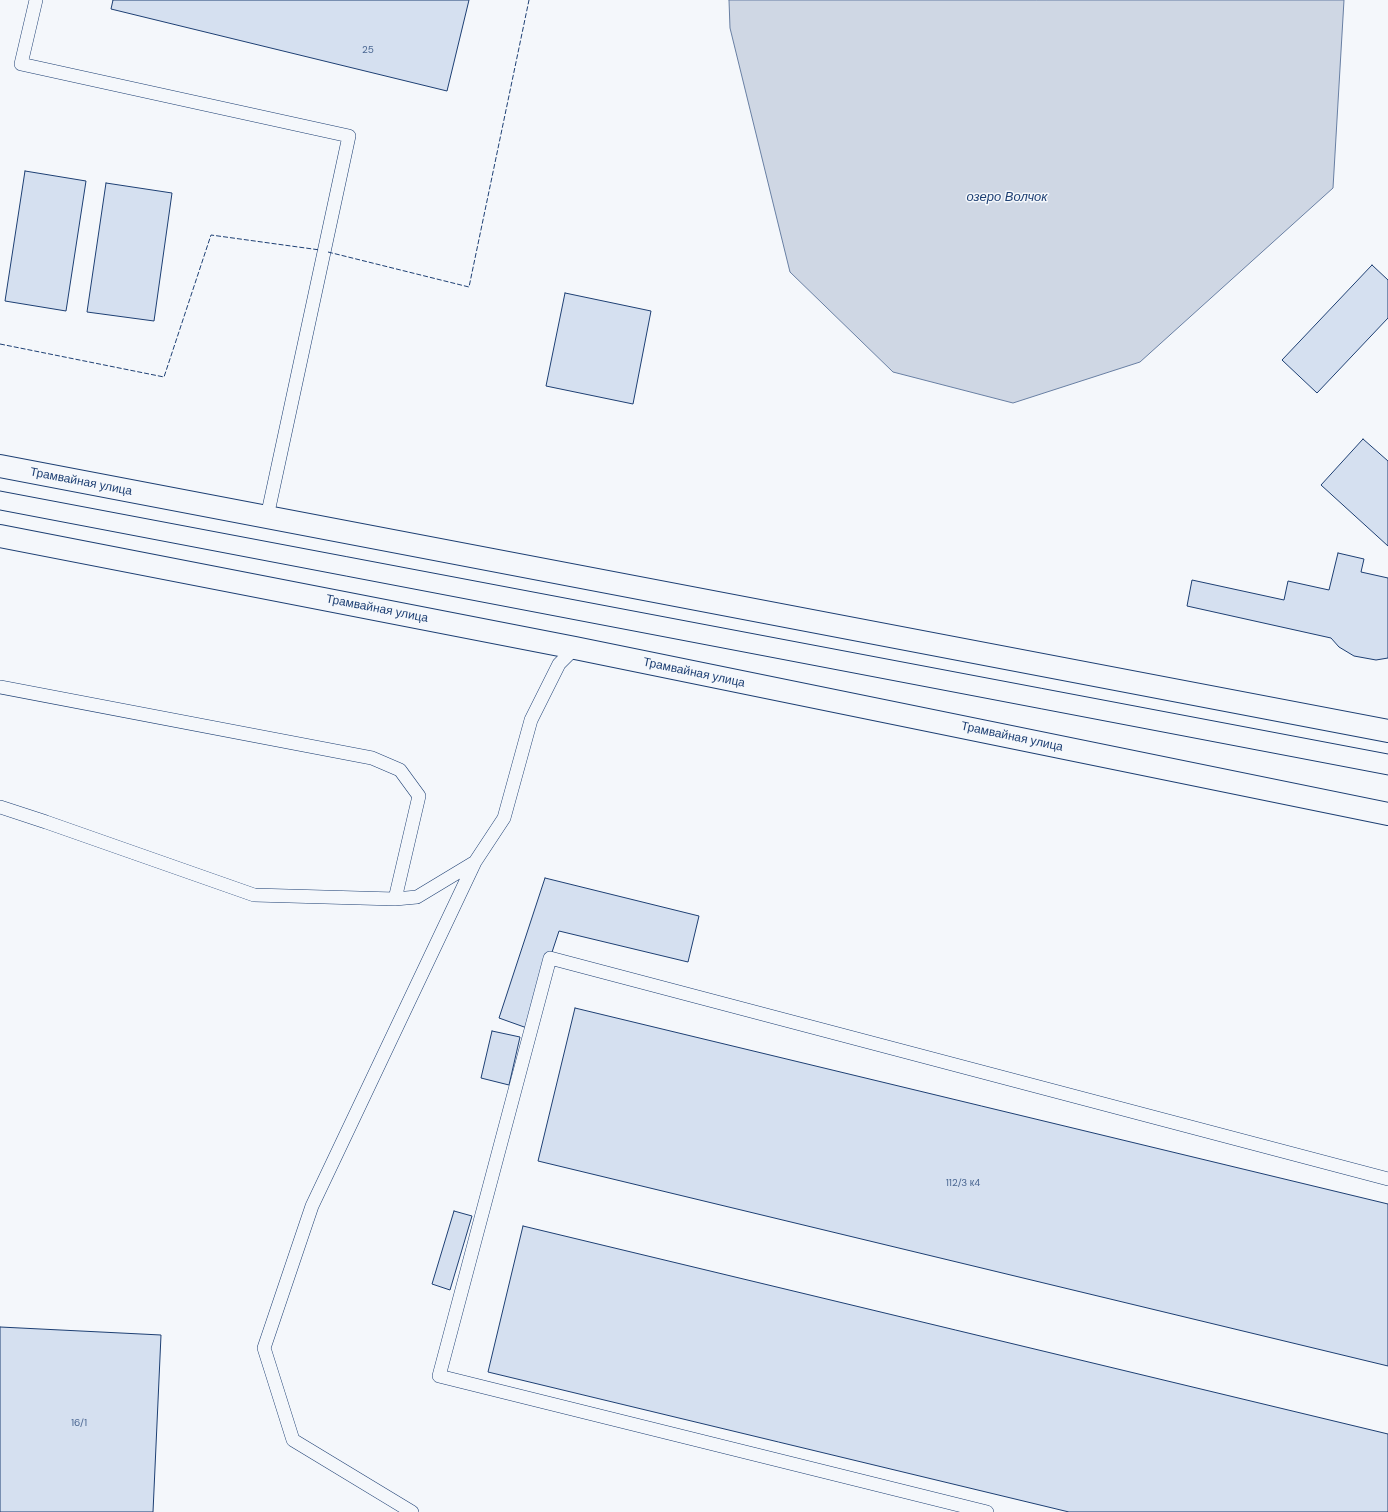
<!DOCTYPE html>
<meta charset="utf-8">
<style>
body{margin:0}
canvas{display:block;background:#f4f7fb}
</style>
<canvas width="1388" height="1512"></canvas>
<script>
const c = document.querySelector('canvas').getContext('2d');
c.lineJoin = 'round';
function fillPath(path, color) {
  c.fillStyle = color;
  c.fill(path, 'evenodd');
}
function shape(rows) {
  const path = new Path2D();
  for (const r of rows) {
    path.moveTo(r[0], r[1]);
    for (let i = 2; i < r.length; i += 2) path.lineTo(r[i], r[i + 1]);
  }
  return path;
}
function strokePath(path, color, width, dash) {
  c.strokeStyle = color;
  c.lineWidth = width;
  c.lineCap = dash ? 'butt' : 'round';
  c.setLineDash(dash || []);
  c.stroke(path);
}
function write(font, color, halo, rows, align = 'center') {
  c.font = font + ' "DM Sans",sans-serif';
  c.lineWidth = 3;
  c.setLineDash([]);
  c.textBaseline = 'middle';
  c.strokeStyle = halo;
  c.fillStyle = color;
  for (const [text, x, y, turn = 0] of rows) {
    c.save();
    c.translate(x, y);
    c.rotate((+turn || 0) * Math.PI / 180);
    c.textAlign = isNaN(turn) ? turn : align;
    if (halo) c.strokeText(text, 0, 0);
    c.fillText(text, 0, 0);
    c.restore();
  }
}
const water = shape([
 [729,0,1344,0,1333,188,1140,362,1013,403,893,372,790,272,730,28,729,0]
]);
const building = shape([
 [113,0,469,0,447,91,111,9,113,0],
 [25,171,86,181,66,311,5,301,25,171],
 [106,183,172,193,154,321,87,312,106,183],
 [1372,265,1388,280,1388,318,1317,393,1282,360,1372,265],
 [565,293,651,311,633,404,546,386,565,293],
 [1363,439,1388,461,1388,546,1321,485,1363,439],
 [1338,553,1364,559,1361,572,1388,578,1388,658,1376,660,1354,656,1339,647,1331,638,1187,606,1192,580,1284,600,1288,581,1329,590,1338,553],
 [545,878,699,916,688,962,559,931,527,1028,499,1018,545,878],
 [575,1008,1388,1204,1388,1366,538,1161,575,1008],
 [492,1031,520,1037,509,1085,481,1078,492,1031],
 [454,1211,472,1216,450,1290,432,1284,454,1211],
 [523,1226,1388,1434,1388,1512,1069,1512,488,1372,523,1226],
 [0,1327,161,1335,153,1512,0,1512,0,1327]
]);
const lane = shape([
 [36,0,21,64,349,136,267,517],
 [0,687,372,758,400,770,419,796,395,899,417,897,475,862,504,818,531,720,559,664,575,648],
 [0,807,46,822,254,895,395,899],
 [412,1512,293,1440,264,1348,312,1206,475,862],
 [987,1512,439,1376,550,958,1388,1179]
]);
const primary = shape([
 [0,466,1388,731],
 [0,536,575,648,1388,814]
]);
const tram = shape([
 [0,491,1388,754],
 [0,510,1388,775]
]);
const fence = shape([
 [328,252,469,287,529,0],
 [0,344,164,377,211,235,320,250]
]);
const numberNames = [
 ["25",368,50],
 ["112/3 к4",963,1183],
 ["16/1",79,1423]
];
const streetNames = [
 ["Трамвайная улица",81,482,11],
 ["Трамвайная улица",377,609,11],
 ["Трамвайная улица",694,673,12],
 ["Трамвайная улица",1012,737,12]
];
const waterNames = [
 ["озеро Волчок",1007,198]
];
fillPath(water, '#cfd7e4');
strokePath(water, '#687fa3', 1);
fillPath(building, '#d5e0f0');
strokePath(building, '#1d3f73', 1);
strokePath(lane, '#1d3f73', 14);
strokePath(primary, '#1d3f73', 24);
strokePath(lane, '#f4f7fb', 13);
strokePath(primary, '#f4f7fb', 22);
strokePath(tram, '#1d3f73', 1);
strokePath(fence, '#1d3f73', 1, [5, 2]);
write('10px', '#4b6792', null, numberNames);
write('12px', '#1d3f73', '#f4f7fb', streetNames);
write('italic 13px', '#1d3f73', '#f4f7fb', waterNames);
</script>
